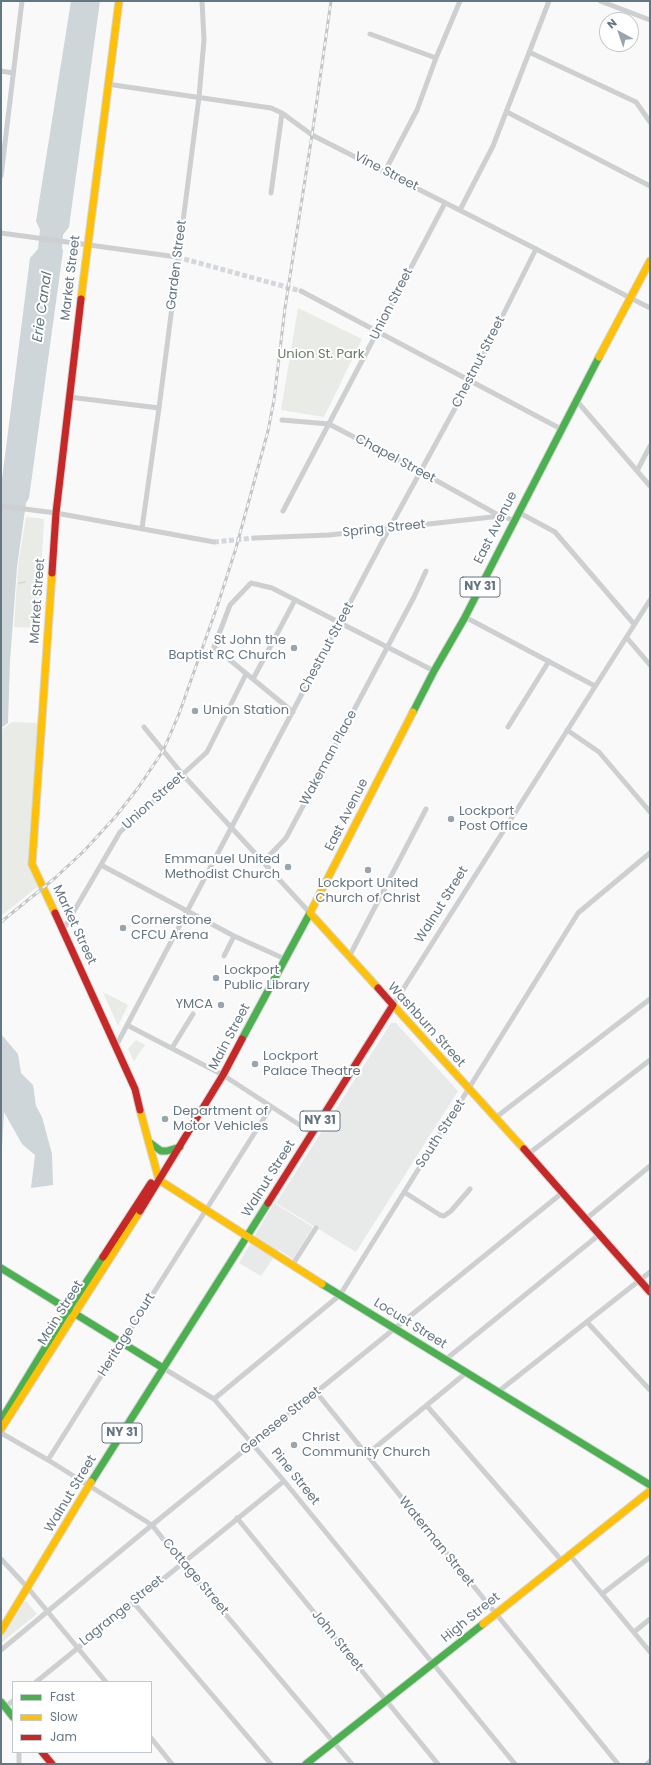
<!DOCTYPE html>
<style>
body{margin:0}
#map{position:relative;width:651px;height:1765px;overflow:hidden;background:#f9f9f9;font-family:Poppins,sans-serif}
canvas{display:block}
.frame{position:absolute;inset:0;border:2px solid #657683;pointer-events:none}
.legend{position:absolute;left:12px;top:1681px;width:140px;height:72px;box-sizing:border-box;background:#fff;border:1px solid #c1c8cd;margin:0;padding:5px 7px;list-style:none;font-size:12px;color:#657683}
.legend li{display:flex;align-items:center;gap:8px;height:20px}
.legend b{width:20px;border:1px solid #c1c8cd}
.north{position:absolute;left:599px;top:12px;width:40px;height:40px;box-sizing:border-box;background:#fff;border:1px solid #c1c8cd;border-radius:50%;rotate:320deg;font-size:11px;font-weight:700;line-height:16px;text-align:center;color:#657683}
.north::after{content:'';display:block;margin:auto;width:14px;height:18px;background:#99a4ac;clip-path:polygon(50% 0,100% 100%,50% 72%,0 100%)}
</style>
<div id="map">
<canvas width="651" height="1765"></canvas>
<div class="frame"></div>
<ul class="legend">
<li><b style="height:5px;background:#4caf50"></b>Fast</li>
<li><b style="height:5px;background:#ffc107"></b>Slow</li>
<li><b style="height:5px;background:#c62828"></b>Jam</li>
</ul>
<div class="north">N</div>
</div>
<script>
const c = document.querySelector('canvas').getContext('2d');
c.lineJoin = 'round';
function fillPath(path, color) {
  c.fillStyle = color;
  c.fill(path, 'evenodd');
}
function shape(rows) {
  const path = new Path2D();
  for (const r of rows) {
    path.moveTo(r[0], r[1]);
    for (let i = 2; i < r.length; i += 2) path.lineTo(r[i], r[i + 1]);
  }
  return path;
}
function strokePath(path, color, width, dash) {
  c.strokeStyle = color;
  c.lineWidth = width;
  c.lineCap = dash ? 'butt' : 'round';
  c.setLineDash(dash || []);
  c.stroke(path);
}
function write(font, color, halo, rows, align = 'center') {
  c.font = font + ' Poppins,sans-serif';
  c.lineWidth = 4;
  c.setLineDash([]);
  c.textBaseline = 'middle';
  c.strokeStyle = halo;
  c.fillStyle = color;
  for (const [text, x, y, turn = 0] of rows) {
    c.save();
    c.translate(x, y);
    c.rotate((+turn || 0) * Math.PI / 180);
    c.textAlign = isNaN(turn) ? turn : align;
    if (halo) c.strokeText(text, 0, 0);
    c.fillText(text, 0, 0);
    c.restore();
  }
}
const built = shape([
 [391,1023,396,1023,458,1091,356,1252,276,1203],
 [274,1203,313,1227,293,1259,279,1250,261,1276,239,1263]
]);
const green = shape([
 [298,308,362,339,324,417,281,410],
 [26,517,44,519,38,628,14,627,18,566],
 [12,722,41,723,30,864,40,885,1,916,1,730],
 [103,992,128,1005,118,1026],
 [136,1040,145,1045,134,1061,128,1049],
 [26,1601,37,1614,1,1643,1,1637,24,1602]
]);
const water = shape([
 [71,1,100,1,69,227,63,235,62,248,63,251,29,498,26,503,17,567,10,661,8,723,1,728,1,487,30,258,38,249,40,230,36,221],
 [1,1034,18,1054,21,1073,33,1085,36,1106,42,1117,52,1154,53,1185,31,1188,35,1155,22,1144,4,1112,1,1165]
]);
const stream = shape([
 [19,583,25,582]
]);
const streetTunnel = shape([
 [177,257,301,291],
 [214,542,254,538]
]);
const street = shape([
 [600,1,650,20],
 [370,34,436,58],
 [529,52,636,102,650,122],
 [1,71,13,73],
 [107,84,271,108,282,113,312,135,536,249,650,308],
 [507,112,650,186],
 [385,171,417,110,436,58,460,1],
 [1,176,22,1],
 [271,193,282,113],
 [460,210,493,146,549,1],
 [1,233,177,257],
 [301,291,561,429],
 [69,397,159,408],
 [576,400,650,486],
 [282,420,329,424,421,472,500,516],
 [637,471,650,446],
 [1,506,56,513,214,542],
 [283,511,445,203],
 [518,512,555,532,634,624],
 [142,528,159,408,199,97,204,40,202,1],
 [254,538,329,535,501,516,513,520],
 [465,617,595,686],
 [627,638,650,665],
 [253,679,295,600],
 [293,712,214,647,230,605,251,583,272,588,434,671],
 [144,727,183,775,310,913],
 [508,727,549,661],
 [567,730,599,752,650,812],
 [263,862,286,838,414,597,426,571],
 [101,865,234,936,285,959],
 [63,930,120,832,207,752,246,674],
 [224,956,234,936],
 [349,957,426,809],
 [393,1005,650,600],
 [127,1025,223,1075,312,1133],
 [116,1046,389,529,470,381,536,249],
 [172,1048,193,1014],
 [495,1118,650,999],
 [527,1155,650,1060],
 [404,1192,440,1215,444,1216,451,1211,470,1189],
 [586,1219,650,1166],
 [293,1264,316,1228],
 [587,1322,650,1390],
 [445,1360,600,1234],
 [163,1368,214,1399,284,1481,515,1764],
 [499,1391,650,1272],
 [316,1392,618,1764],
 [214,1399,340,1295,578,913,650,853],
 [427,1406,562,1561],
 [1,1433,48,1460,152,1525,182,1563,352,1764],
 [366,1455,466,1373],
 [48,1460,271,1107],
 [237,1518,438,1764],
 [569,1554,650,1652],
 [1,1559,28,1588,106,1682],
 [602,1594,650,1557],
 [133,1602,271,1764],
 [634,1632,650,1619],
 [1,1650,152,1525,562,1193],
 [36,1682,284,1481],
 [5,1707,13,1701],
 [151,1738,172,1764],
 [19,1764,19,1752],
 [647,1764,650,1761]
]);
const fast = shape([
 [413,712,434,671,464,619,599,357],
 [242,1039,310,913],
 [149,1142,161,1151,167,1151,180,1147],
 [1,1268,163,1368],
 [322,1284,650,1485],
 [3,1417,68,1310,103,1257],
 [91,1482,268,1203],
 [1,1702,13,1717],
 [306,1764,483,1624]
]);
const slow = shape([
 [81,299,119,1],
 [599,357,650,261],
 [52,573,32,864,55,913],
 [378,988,310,913,413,712],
 [393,1005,524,1149],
 [140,1110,159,1180,322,1284],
 [1,1429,140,1211],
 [483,1624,650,1491],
 [1,1631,91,1482]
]);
const jam = shape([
 [52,573,56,513,81,299],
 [55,913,135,1089,140,1110],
 [524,1149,650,1292],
 [268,1203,393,1005,378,988],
 [140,1211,223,1075,242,1039],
 [103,1257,151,1183],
 [42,1752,52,1764]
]);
const rail = shape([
 [1,922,55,878,84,851,116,816,138,788,163,751,179,714,218,604,236,548,268,431,274,400,285,308,312,135,331,1]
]);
const markers = [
 [294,648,4,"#99a4ac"],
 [195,711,4,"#99a4ac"],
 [451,819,4,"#99a4ac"],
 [288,867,4,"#99a4ac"],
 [368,870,4,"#99a4ac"],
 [123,928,4,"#99a4ac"],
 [216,978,4,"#99a4ac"],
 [221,1005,4,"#99a4ac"],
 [255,1064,4,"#99a4ac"],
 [165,1119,4,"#99a4ac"],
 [294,1445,4,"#99a4ac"]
];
const shields = [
 [480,587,40],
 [320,1121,40],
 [122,1433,40]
];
const shieldNames = [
 ["NY 31",480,587],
 ["NY 31",320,1121],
 ["NY 31",122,1433]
];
const streetNames = [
 ["Vine Street",386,172,27],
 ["Garden Street",177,265,-83],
 ["Market Street",71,278,-83],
 ["Union Street",392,304,-63],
 ["Chestnut Street",479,362,-63],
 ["Chapel Street",395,459,28],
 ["East Avenue",496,528,-63],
 ["Spring Street",384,529,-6],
 ["Market Street",38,601,-86],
 ["Chestnut Street",327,648,-62],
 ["Wakeman Place",329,758,-62],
 ["Union Street",154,801,-42],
 ["East Avenue",347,815,-63],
 ["Walnut Street",442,905,-58],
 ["Market Street",74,925,65],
 ["Washburn Street",426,1025,48],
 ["Main Street",230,1037,-62],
 ["South Street",441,1134,-57],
 ["Walnut Street",269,1179,-58],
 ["Main Street",61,1313,-58],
 ["Locust Street",410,1324,32],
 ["Heritage Court",127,1335,-58],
 ["Genesee Street",281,1421,-39],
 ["Pine Street",295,1477,51],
 ["Walnut Street",71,1494,-59],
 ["Waterman Street",436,1542,51],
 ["Cottage Street",195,1577,50],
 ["Lagrange Street",122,1611,-39],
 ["High Street",471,1618,-39],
 ["John Street",337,1641,51]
];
const parkNames = [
 ["Union St. Park",321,355]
];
const poiNames = [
 ["St John the",286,641,"right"],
 ["Baptist RC Church",286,656,"right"],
 ["Union Station",203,711],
 ["Lockport",459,812],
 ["Post Office",459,827],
 ["Emmanuel United",280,860,"right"],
 ["Methodist Church",280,875,"right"],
 ["Lockport United",368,884,"center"],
 ["Church of Christ",368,899,"center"],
 ["Cornerstone",131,921],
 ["CFCU Arena",131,936],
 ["Lockport",224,971],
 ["Public Library",224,986],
 ["YMCA",213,1005,"right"],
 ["Lockport",263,1057],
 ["Palace Theatre",263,1072],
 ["Department of",173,1112],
 ["Motor Vehicles",173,1127],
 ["Christ",302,1438],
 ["Community Church",302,1453]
];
const waterNames = [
 ["Erie Canal",43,307,-82]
];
fillPath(built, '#e8e9e9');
fillPath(green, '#e8ebe6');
fillPath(water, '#ced6d9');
strokePath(stream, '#ced6d9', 1.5);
strokePath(streetTunnel, '#d4d8dc', 5, [5, 2.5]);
strokePath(fast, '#d5d6d7', 9);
strokePath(slow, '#d5d6d7', 9);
strokePath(jam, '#d5d6d7', 9);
strokePath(street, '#cecfd0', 5);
strokePath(fast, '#4caf50', 7);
strokePath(slow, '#ffc107', 7);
strokePath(jam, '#c62828', 7);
strokePath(rail, '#c3c5c6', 3);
strokePath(rail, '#fff', 1.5, [4.5]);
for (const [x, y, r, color] of markers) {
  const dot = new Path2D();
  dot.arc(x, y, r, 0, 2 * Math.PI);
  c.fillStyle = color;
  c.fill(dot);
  strokePath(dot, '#fff', 1.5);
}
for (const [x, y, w] of shields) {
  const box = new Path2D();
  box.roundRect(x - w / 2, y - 10, w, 20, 3);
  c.fillStyle = '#fff';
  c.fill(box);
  strokePath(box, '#657683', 1);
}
write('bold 12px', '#657683', null, shieldNames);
write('13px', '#657683', '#fff', streetNames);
write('13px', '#687a64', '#fff', parkNames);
write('13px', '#657683', '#fff', poiNames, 'left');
write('italic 14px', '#60757c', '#fff', waterNames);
</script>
